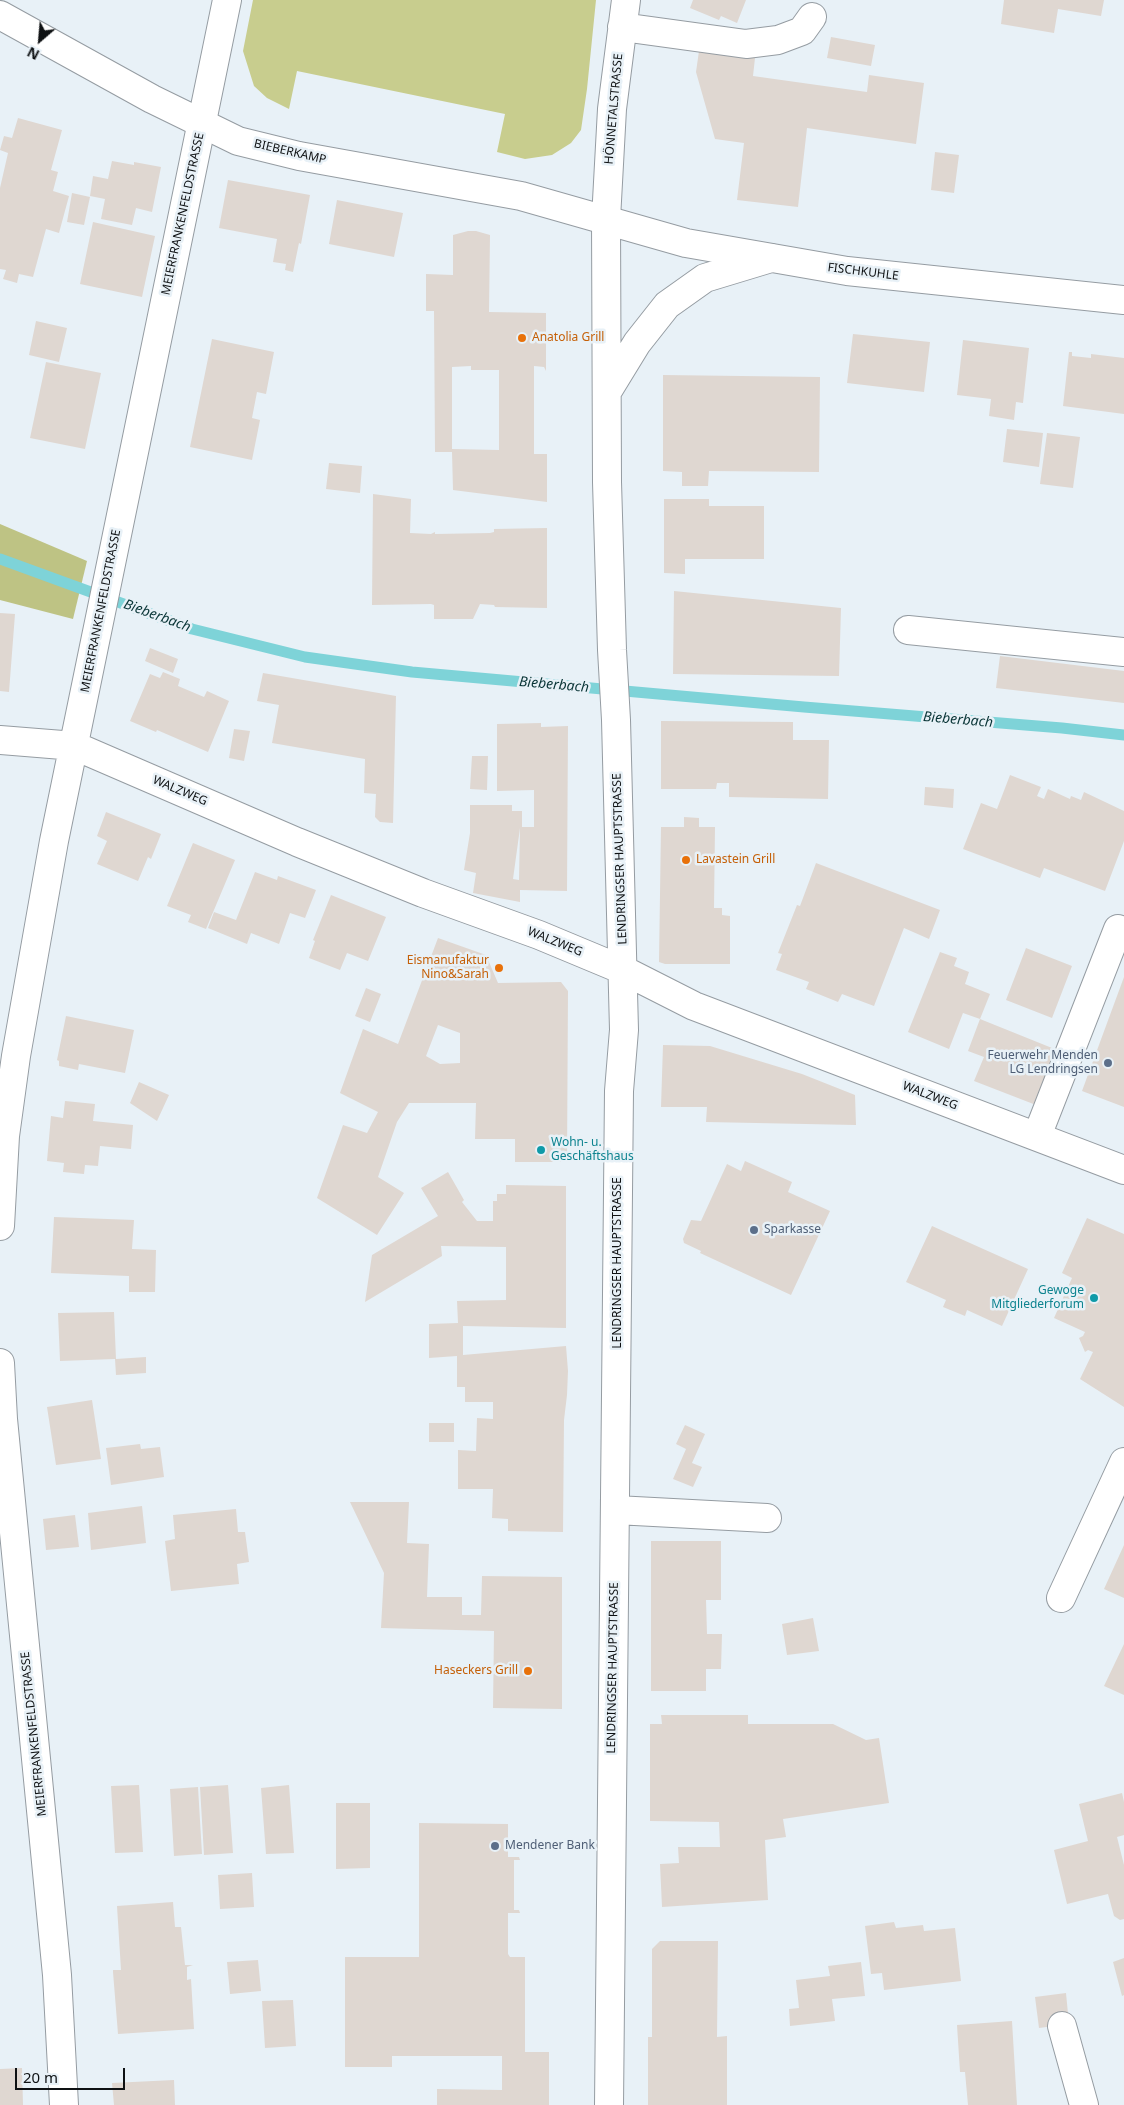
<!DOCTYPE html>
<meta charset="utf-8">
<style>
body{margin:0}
#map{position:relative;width:1124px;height:2105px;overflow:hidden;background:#e8f1f7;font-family:"Noto Sans",sans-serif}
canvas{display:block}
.north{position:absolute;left:15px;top:15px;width:50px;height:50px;-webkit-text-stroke:4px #e8f1f7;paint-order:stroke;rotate:207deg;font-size:14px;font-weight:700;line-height:20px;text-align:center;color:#0e1113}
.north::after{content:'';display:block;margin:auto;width:18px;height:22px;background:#0e1113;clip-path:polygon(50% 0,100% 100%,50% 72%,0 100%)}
.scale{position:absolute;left:15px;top:2068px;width:110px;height:22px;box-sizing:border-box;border:2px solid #0e1113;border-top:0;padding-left:6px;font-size:15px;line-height:18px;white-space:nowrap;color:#0e1113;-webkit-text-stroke:4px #e8f1f7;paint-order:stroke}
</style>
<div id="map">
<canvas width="1124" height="2105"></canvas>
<div class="north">N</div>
<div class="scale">20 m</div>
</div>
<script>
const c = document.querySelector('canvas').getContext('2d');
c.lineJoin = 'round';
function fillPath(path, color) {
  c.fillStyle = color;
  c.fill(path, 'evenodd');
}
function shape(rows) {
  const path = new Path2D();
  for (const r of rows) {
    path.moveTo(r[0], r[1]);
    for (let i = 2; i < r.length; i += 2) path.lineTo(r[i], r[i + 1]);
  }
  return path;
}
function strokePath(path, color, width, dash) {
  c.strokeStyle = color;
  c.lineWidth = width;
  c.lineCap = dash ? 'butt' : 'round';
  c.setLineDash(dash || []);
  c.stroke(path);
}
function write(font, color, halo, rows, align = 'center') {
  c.font = font + ' "Noto Sans",sans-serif';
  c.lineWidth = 5;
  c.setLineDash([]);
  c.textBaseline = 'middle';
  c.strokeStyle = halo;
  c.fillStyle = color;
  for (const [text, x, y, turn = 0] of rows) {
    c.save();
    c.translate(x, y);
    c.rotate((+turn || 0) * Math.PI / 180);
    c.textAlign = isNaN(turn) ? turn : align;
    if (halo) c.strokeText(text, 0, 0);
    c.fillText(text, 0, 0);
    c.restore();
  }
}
const green = shape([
 [253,0,596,0,587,89,581,130,571,143,552,155,525,159,497,152,505,114,297,71,289,109,267,98,254,86,243,51]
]);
const forest = shape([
 [0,524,87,561,73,619,0,600]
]);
const stream = shape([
 [0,559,192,629,305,657,412,672,804,707,1062,728,1124,735]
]);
const building = shape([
 [693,0,746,0,737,23,721,16,719,20,690,8],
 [1004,0,1104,0,1101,16,1058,9,1054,33,1001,24],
 [831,37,875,45,871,66,827,58],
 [699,51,755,58,753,76,867,92,869,75,924,83,916,144,807,128,798,207,737,200,744,143,715,139,696,72],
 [18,118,62,130,51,170,58,172,53,191,69,196,59,233,46,229,33,277,19,274,17,283,3,279,6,270,0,269,0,188,8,153,0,150,4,136,12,138],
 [935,152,959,155,954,193,931,190],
 [112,161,134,165,134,162,161,167,152,212,136,208,132,225,101,219,105,199,90,196,93,176,108,179],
 [228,180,310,195,301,244,299,243,293,272,285,270,286,264,273,262,277,239,219,228],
 [72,193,90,197,84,225,67,222],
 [337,200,403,213,394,257,329,244],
 [93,222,155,236,142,297,80,284],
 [468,231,476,231,490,235,489,312,546,313,546,371,544,367,534,366,534,454,547,454,547,502,453,490,452,452,435,452,434,311,426,311,426,274,453,275,453,235],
 [471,366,471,370,499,370,499,450,452,449,452,367],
 [36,321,67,328,59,362,29,355],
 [853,334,930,342,924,392,847,383],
 [212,339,274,352,266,394,257,392,252,418,260,420,252,460,190,447],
 [963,340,1029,348,1023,403,1016,402,1014,420,989,416,991,399,957,395],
 [1069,352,1072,352,1072,356,1091,358,1091,354,1124,358,1124,414,1063,406],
 [46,362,101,373,85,449,30,438],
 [663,375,820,377,819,472,709,471,708,486,682,486,682,472,663,471],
 [1007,429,1043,433,1039,467,1003,462],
 [1047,433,1080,437,1073,488,1040,484],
 [329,463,362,466,360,493,326,489],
 [373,494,411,499,410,533,431,534,435,532,435,534,490,533,494,532,494,529,547,528,547,608,495,607,494,605,480,604,473,619,434,619,434,605,431,604,372,605],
 [664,499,709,499,709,506,764,506,764,559,685,559,685,574,664,573],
 [674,591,841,608,839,676,673,674],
 [0,613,15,614,9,692,0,691],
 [150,648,178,659,173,673,145,661],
 [1000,656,1124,671,1124,703,996,688],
 [163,672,180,679,178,686,204,697,207,691,229,701,208,752,157,730,156,732,130,721,150,674,160,678],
 [263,673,396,696,393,823,380,822,375,817,376,794,364,793,365,759,272,743,279,705,257,701],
 [661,721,793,722,793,740,829,740,828,799,729,797,729,783,717,783,716,789,661,789],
 [541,723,541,727,568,726,567,891,520,890,520,902,473,893,476,873,464,870,470,833,470,805,512,805,512,811,522,811,522,827,534,827,534,790,497,791,497,724],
 [520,828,519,880,513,879],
 [234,729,250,731,244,761,229,758],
 [472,756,488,756,487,790,470,789],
 [1010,775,1041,787,1037,796,1044,799,1048,789,1070,799,1071,796,1081,800,1084,792,1124,811,1124,841,1105,891,1044,868,1040,878,963,849,981,803,997,809],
 [925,787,954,789,953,808,924,805],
 [106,812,161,834,151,859,148,857,138,881,97,864,107,841,97,836],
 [684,817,699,818,699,827,715,827,714,908,722,908,722,915,730,916,730,964,665,964,659,962,661,827,684,827],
 [193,843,235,860,206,929,188,922,191,915,167,906],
 [816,863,940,910,929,939,904,928,874,1006,842,994,838,1002,806,989,809,982,776,970,782,954,778,953,797,905,800,906],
 [255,872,277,880,278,876,316,890,305,918,290,913,279,944,251,933,247,944,208,928,214,912,236,920],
 [331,895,386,917,368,961,347,953,340,970,309,958,315,941,313,940],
 [438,938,486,955,498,983,561,982,568,991,567,1162,515,1162,515,1139,475,1139,476,1103,409,1103,397,1122,378,1177,404,1193,377,1235,317,1198,343,1125,367,1133,378,1112,340,1093,363,1029,398,1044],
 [438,1025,460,1033,460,1063,440,1064,426,1056],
 [1026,948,1072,966,1052,1018,1006,1000],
 [940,952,957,958,954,966,969,972,965,984,990,994,980,1019,963,1013,949,1049,908,1032],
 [1124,977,1124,1107,1082,1091],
 [366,988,381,994,370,1022,355,1016],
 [66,1016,134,1030,125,1073,79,1064,78,1070,59,1066,59,1061,57,1060],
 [980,1019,1057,1050,1036,1105,974,1081,984,1057,968,1051],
 [663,1045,710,1046,802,1074,855,1095,856,1125,706,1122,707,1107,661,1107],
 [139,1082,169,1095,157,1121,130,1103],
 [65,1101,95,1104,93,1121,133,1125,131,1149,100,1146,98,1166,85,1165,84,1174,63,1172,64,1163,47,1161,51,1116,63,1118],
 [745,1161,792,1182,788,1192,830,1211,791,1295,700,1253,701,1251,684,1243,683,1239,691,1220,701,1221,727,1164,741,1171],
 [448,1172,464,1200,462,1202,477,1221,493,1221,493,1201,497,1201,497,1194,506,1194,506,1185,566,1186,566,1328,463,1326,463,1355,566,1346,568,1371,567,1395,564,1420,563,1532,508,1531,508,1519,492,1518,493,1489,458,1489,458,1450,476,1451,477,1418,493,1419,493,1402,465,1402,465,1387,457,1387,457,1356,429,1358,429,1324,458,1323,457,1301,506,1300,506,1247,441,1246,442,1256,365,1302,372,1255,438,1216,421,1188],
 [54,1217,134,1220,132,1249,156,1250,155,1292,129,1292,129,1276,51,1273],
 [1087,1218,1124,1234,1124,1407,1080,1379,1093,1352,1088,1350,1085,1352,1079,1338,1083,1336,1085,1332,1054,1318,1072,1278,1062,1273],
 [932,1226,1028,1269,1002,1326,967,1310,965,1316,943,1307,946,1300,906,1282],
 [114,1312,116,1359,146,1357,146,1373,116,1375,115,1359,60,1361,58,1313],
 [92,1400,101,1459,56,1465,47,1407],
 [429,1423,454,1423,454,1442,429,1442],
 [685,1425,705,1434,692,1463,702,1467,693,1487,673,1479,686,1449,676,1444],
 [140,1444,141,1449,160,1447,164,1477,111,1485,106,1448],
 [350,1502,409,1502,407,1543,429,1544,427,1597,462,1597,462,1615,481,1615,482,1576,562,1577,562,1709,493,1708,494,1631,381,1628,384,1573],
 [142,1506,146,1543,91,1550,88,1513],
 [236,1509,238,1532,245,1532,249,1562,237,1564,239,1584,171,1591,165,1541,175,1539,173,1515],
 [75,1515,79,1547,46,1550,43,1519],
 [651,1541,721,1541,721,1600,706,1600,707,1634,722,1634,721,1669,706,1669,706,1691,651,1691],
 [1124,1545,1124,1598,1104,1589],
 [813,1618,819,1651,787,1655,782,1624],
 [1124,1644,1124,1695,1104,1686],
 [661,1715,748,1715,748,1724,833,1724,866,1740,879,1738,889,1803,783,1819,786,1837,765,1840,768,1900,662,1907,660,1864,679,1863,678,1847,720,1847,719,1822,650,1821,650,1724,662,1724],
 [139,1785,143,1852,115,1853,111,1786],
 [228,1785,233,1853,204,1855,200,1787],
 [289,1785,294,1853,266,1854,261,1788],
 [198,1787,202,1854,174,1856,170,1789],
 [1122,1793,1124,1802,1124,1835,1117,1837,1124,1865,1124,1919,1120,1920,1114,1916,1108,1894,1067,1904,1054,1850,1088,1841,1079,1804],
 [336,1803,370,1803,370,1868,336,1869],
 [419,1823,508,1824,508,1857,519,1857,520,1860,514,1860,514,1910,519,1910,520,1913,508,1913,508,1954,510,1957,525,1957,525,2052,549,2052,549,2105,437,2105,437,2089,502,2090,502,2056,392,2056,392,2067,345,2067,345,1957,419,1957],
 [252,1873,254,1907,220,1909,218,1875],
 [173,1902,175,1927,181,1927,185,1965,193,1965,187,1967,187,1980,191,1979,194,2029,118,2034,113,1972,113,1970,121,1970,117,1906],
 [894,1922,896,1928,923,1925,924,1931,955,1928,961,1981,884,1990,882,1973,871,1974,865,1926],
 [660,1941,718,1941,717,2037,727,2036,727,2105,648,2105,648,2037,652,2037,652,1949],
 [1124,1958,1124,1995,1122,1996,1113,1962],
 [258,1960,261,1991,230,1994,227,1962],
 [861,1962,865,1996,832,1999,835,2021,790,2026,789,2009,799,2008,796,1980,830,1976,828,1966],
 [1066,1993,1069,2024,1039,2028,1035,1997],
 [293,2000,296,2046,265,2048,262,2001],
 [1012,2021,1017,2105,968,2105,965,2072,960,2072,957,2025],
 [22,2068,23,2105,0,2105,0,2069],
 [174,2080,175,2105,114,2105,112,2083]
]);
const minor = shape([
 [622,27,746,44,778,40,802,31,812,17],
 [607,392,637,343,667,305,705,278,771,258],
 [908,630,1124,652],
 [0,740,75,746,297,842,423,893,539,935,623,970,694,1006,1124,1170],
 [1037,1136,1118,929],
 [0,1226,5,1136,16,1056,54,841,227,0],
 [0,1363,3,1419,57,1975,64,2105],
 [616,1510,767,1518],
 [1061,1598,1124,1462],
 [1062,2026,1084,2105],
 [609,2105,619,1091,624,1030,616,720,612,650,607,482,606,219,612,109,626,0]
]);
const major = shape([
 [0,15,152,99,238,141,299,156,521,196,686,243,847,271,1124,300]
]);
const markers = [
 [522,338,5,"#e8710a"],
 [686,860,5,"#e8710a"],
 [499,968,5,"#e8710a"],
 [1108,1063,5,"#5c6f8a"],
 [541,1150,5,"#0f9aa8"],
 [754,1230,5,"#5c6f8a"],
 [1094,1298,5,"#0f9aa8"],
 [528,1671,5,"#e8710a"],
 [495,1846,5,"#5c6f8a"]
];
const streetNames = [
 ["HÖNNETALSTRASSE",614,109,-85],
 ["BIEBERKAMP",290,152,13],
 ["MEIERFRANKENFELDSTRASSE",183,214,-78],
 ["FISCHKUHLE",863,272,7],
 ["MEIERFRANKENFELDSTRASSE",101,611,-79],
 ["WALZWEG",180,791,23],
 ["LENDRINGSER HAUPTSTRASSE",620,859,-92],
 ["WALZWEG",555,942,22],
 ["WALZWEG",930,1096,21],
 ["LENDRINGSER HAUPTSTRASSE",618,1263,-90],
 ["LENDRINGSER HAUPTSTRASSE",613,1668,-89],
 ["MEIERFRANKENFELDSTRASSE",34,1734,-96]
];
const foodNames = [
 ["Anatolia Grill",532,338],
 ["Lavastein Grill",696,860],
 ["Eismanufaktur",489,961,"right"],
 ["Nino&Sarah",489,975,"right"],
 ["Haseckers Grill",518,1671,"right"]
];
const serviceNames = [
 ["Feuerwehr Menden",1098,1056,"right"],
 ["LG Lendringsen",1098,1070,"right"],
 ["Sparkasse",764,1230],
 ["Mendener Bank",505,1846]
];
const cultureNames = [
 ["Wohn- u.",551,1143],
 ["Geschäftshaus",551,1157],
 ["Gewoge",1084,1291,"right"],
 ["Mitgliederforum",1084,1305,"right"]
];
const waterNames = [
 ["Bieberbach",157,616,20],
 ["Bieberbach",554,685,5],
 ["Bieberbach",958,720,5]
];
fillPath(green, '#c8cd8e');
fillPath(forest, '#bec384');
strokePath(stream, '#7ed3d8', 11);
fillPath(building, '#dfd7d1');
strokePath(minor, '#959ca2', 30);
strokePath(major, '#959ca2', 30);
strokePath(minor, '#fff', 28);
strokePath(major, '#fff', 28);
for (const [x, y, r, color] of markers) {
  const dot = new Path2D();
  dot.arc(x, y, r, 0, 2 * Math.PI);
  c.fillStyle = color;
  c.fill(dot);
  strokePath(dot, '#e8f1f7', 2);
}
write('12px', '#0e1113', '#e8f1f7', streetNames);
write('12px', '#c56008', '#e8f1f7', foodNames, 'left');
write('12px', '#4e5e75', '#e8f1f7', serviceNames, 'left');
write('12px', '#0d838f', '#e8f1f7', cultureNames, 'left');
write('italic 14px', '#083436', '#e8f1f7', waterNames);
</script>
